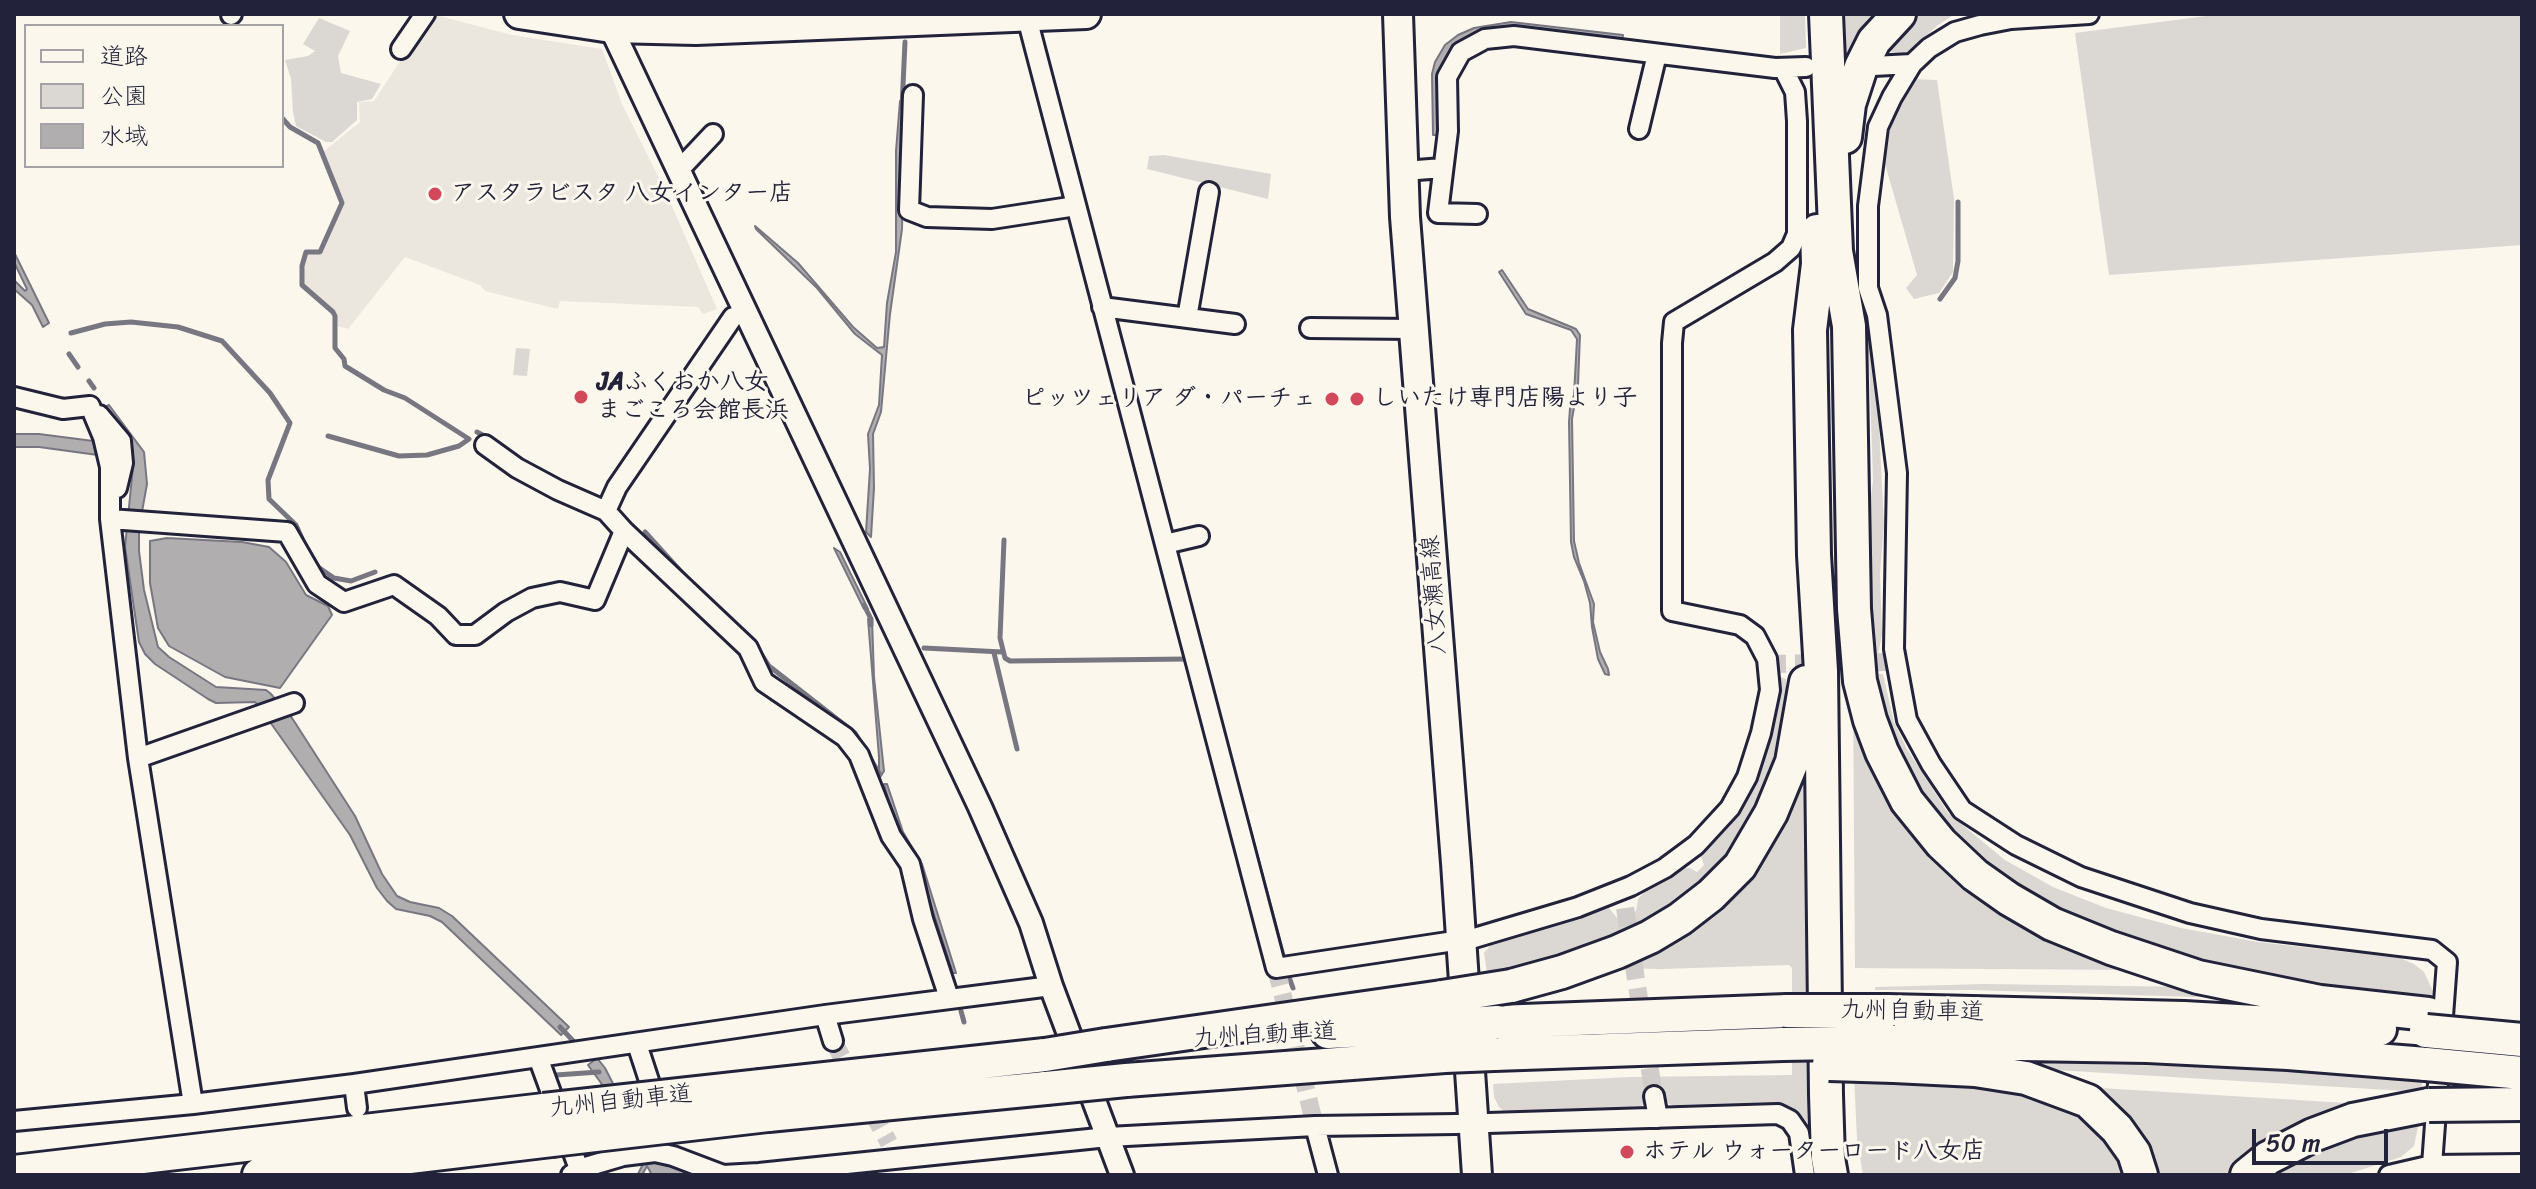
<!DOCTYPE html>
<meta charset="utf-8">
<style>
body{margin:0}
#map{position:relative;width:2536px;height:1189px;overflow:hidden;background:#fbf7ec;font-family:Sriracha,"Klee One",sans-serif}
canvas{display:block}
.frame{position:absolute;inset:0;border:16px solid #22223b;pointer-events:none}
.legend{position:absolute;left:24px;top:24px;width:260px;height:144px;box-sizing:border-box;background:#fbf7ec;border:2px solid #a4a2a5;margin:0;padding:10px 14px;list-style:none;font-size:24px;color:#22223b}
.legend li{display:flex;align-items:center;gap:16px;height:40px}
.legend b{width:40px;border:2px solid #a4a2a5}
.scale{position:absolute;left:2252px;top:1129px;width:136px;height:36px;box-sizing:border-box;border:4px solid #22223b;border-top:0;padding-left:10px;font-size:24px;line-height:28px;white-space:nowrap;color:#22223b;-webkit-text-stroke:6px #fbf7ec;paint-order:stroke}
</style>
<div id="map">
<canvas width="2536" height="1189"></canvas>
<div class="frame"></div>
<ul class="legend">
<li><b style="height:10px;background:#fbf7ec"></b>道路</li>
<li><b style="height:22px;background:#dbd8d3"></b>公園</li>
<li><b style="height:22px;background:#b1aeb0"></b>水域</li>
</ul>
<div class="scale">50 m</div>
</div>
<script>
const c = document.querySelector('canvas').getContext('2d');
c.lineJoin = 'round';
function fillPath(path, color) {
  c.fillStyle = color;
  c.fill(path, 'evenodd');
}
function shape(rows) {
  const path = new Path2D();
  for (const r of rows) {
    path.moveTo(r[0], r[1]);
    for (let i = 2; i < r.length; i += 2) path.lineTo(r[i], r[i + 1]);
  }
  return path;
}
function strokePath(path, color, width, dash) {
  c.strokeStyle = color;
  c.lineWidth = width;
  c.lineCap = dash ? 'butt' : 'round';
  c.setLineDash(dash || []);
  c.stroke(path);
}
function write(font, color, halo, rows, align = 'center') {
  c.font = font + ' Sriracha,"Klee One",sans-serif';
  c.lineWidth = 6;
  c.setLineDash([]);
  c.textBaseline = 'middle';
  c.strokeStyle = halo;
  c.fillStyle = color;
  for (const [text, x, y, turn = 0] of rows) {
    c.save();
    c.translate(x, y);
    c.rotate((+turn || 0) * Math.PI / 180);
    c.textAlign = isNaN(turn) ? turn : align;
    if (halo) c.strokeText(text, 0, 0);
    c.fillText(text, 0, 0);
    c.restore();
  }
}
const built = shape([
 [431,14,512,35,602,49,622,104,664,188,717,309,703,314,698,307,560,301,558,309,485,291,480,285,405,257,348,329,338,326,335,312,304,284,304,268,307,254,322,254,344,204,323,152,360,122,359,102,374,101]
]);
const green = shape([
 [1780,14,1805,14,1806,48,1780,54],
 [1835,14,1879,14,1843,71],
 [1914,14,1955,14,1938,25,1909,51,1901,54,1890,52,1886,46],
 [2222,14,2522,14,2522,245,2109,275,2075,33],
 [319,18,350,31,338,56,341,73,381,84,372,99,357,102,357,120,332,142,326,142,296,126,293,112,291,79,285,60,308,56,315,51,303,44],
 [1911,79,1937,80,1954,199,1953,272,1939,293,1914,299,1906,288,1917,275,1885,164,1884,150,1896,110],
 [1164,155,1271,174,1268,199,1147,169,1149,156],
 [1862,320,1868,322,1875,344,1884,525,1880,574,1882,635,1878,654,1869,656,1865,542,1873,481,1869,358],
 [516,348,530,349,527,376,513,375],
 [1873,674,1883,674,1894,722,1907,749,1948,813,2005,860,2053,887,2106,908,2181,928,2258,942,2400,958,2414,964,2424,972,2433,991,2432,998,2406,998,2262,978,2116,942,1985,870,1930,811,1890,737],
 [1781,677,1786,679,1786,707,1780,748,1765,789,1747,824,1721,861,1691,889,1641,923,1569,953,1516,969,1492,973,1487,972,1484,953,1490,946,1609,908,1617,918,1636,911,1638,899,1650,886,1677,868,1690,868,1697,872,1704,865,1700,854,1703,847,1731,816,1777,685],
 [1853,690,1939,854,2133,970,1855,968],
 [1808,702,1809,1079,1819,1175,1813,1175,1807,1128,1799,1116,1786,1106,1774,1105,1686,1109,1669,1104,1662,1093,1647,1094,1640,1110,1509,1116,1499,1107,1494,1097,1493,1084,1630,1077,1792,1075,1792,968,1789,965,1662,969,1600,968,1728,886],
 [1984,984,2197,987,2227,998,1972,990,1875,990,1875,987],
 [2022,1062,2245,1068,2422,1079,2422,1092,2022,1068],
 [1854,1074,2037,1091,2101,1125,2127,1175,1863,1175,1857,1140],
 [2084,1087,2347,1103,2350,1105,2243,1162,2227,1175,2156,1175],
 [2419,1122,2414,1146,2401,1157,2345,1175,2263,1175,2315,1144]
]);
const water = shape([
 [1511,22,1623,35,1622,42,1491,30,1469,36,1450,52,1438,73,1440,135,1433,135,1432,74,1435,62,1445,45,1458,35,1474,28,1511,22],
 [905,100,902,229,890,314,881,412,873,434,874,488,871,537,866,532,870,469,868,434,879,405,882,355,855,334,817,288,756,229,755,226,798,263,853,327,877,348,884,347,887,303,896,252,896,151,900,101,905,100],
 [14,252,49,323,43,327,32,305,14,289,14,280,25,291,27,289,14,262,14,252],
 [1502,270,1528,309,1576,329,1580,335,1578,385,1572,419,1574,541,1579,563,1594,604,1593,622,1600,652,1608,669,1609,675,1605,674,1598,659,1592,627,1590,603,1584,581,1574,557,1571,542,1569,422,1570,408,1574,395,1577,339,1571,330,1526,314,1499,272,1502,270],
 [109,405,144,452,147,484,139,528,139,551,144,590,158,647,169,657,216,687,266,690,270,693,292,718,355,816,382,874,397,896,410,902,439,908,452,916,569,1027,561,1035,442,922,430,916,396,909,387,901,377,888,350,835,258,705,255,702,216,703,208,699,155,664,145,654,139,642,125,547,133,467,127,459,39,447,14,447,14,434,39,434,132,446,131,441,105,407,109,405],
 [167,538,242,542,269,547,286,562,306,595,328,606,332,615,280,688,225,677,169,646,158,628,150,583,150,541,167,538],
 [834,548,840,552,868,609,864,609,834,548],
 [868,619,872,619,874,677,884,771,879,779,876,771,879,769,879,757,868,619],
 [884,784,887,784,903,832,922,864,956,973,953,973,919,868,894,821,884,784],
 [597,1058,605,1068,644,1144,634,1148,601,1083,588,1065,597,1058],
 [655,1156,706,1175,652,1175,647,1166,642,1175,635,1175,638,1174,643,1164,641,1160,655,1156]
]);
const stream = shape([
 [902,107,905,42],
 [282,118,290,127,318,143,342,203,320,252,306,252,302,266,302,285,333,312,335,316,335,348,344,359,345,366,384,390,405,398,469,439,459,446,427,455,399,456,328,436],
 [1940,299,1955,278,1958,261,1958,202],
 [71,333,105,324,131,322,178,327,222,341,270,393,290,423,268,480,269,499,296,525,304,543,318,567,334,578,351,581,375,572],
 [69,354,78,367],
 [89,381,94,388],
 [477,432,492,440],
 [645,532,684,575],
 [1004,540,1000,638,1005,658,1010,661,1188,659],
 [691,582,748,636],
 [864,605,871,619,871,625],
 [754,643,769,666,855,733,879,773],
 [924,648,1002,652],
 [994,653,1017,749],
 [1246,818,1283,956],
 [1289,977,1293,988],
 [961,1011,964,1022],
 [560,1027,578,1046],
 [556,1075,599,1072]
]);
const minorTunnel = shape([
 [1768,664,1890,662],
 [1625,908,1654,1096],
 [1276,968,1315,1126],
 [833,1041,889,1143]
]);
const minor = shape([
 [1026,14,1276,968,1474,938,1578,907,1631,886,1665,868,1696,845,1730,808,1747,777,1761,733,1770,690,1767,659,1755,636,1740,625,1672,611,1672,343,1674,322,1775,262,1791,248,1797,234,1797,121,1795,92,1783,68],
 [2089,14,2011,19,1980,25,1955,32,1929,48,1912,64,1892,97,1878,127,1868,206,1868,288,1877,315,1897,473,1894,649,1907,720,1931,764,1962,810,2016,845,2081,877,2190,913,2261,929,2432,950,2447,962,2432,1165],
 [231,15,232,14],
 [401,49,425,14],
 [1873,66,1912,64],
 [913,95,909,210,927,217,992,219,1076,206],
 [1639,129,1657,54],
 [679,170,713,134],
 [1404,171,1443,168],
 [1477,214,1438,213,1448,131,1447,77,1461,52,1485,39,1514,36,1775,68,1806,67],
 [1102,307,1235,324],
 [1187,318,1209,192],
 [1310,328,1414,329],
 [14,397,63,409,90,406,103,437,110,467,110,519,138,758,193,1104],
 [99,415,121,441,123,463,117,488],
 [485,445,517,468,558,490,606,511],
 [110,519,287,532,317,584,344,602,394,585,438,616,456,635,475,635,506,612,532,598,560,592,595,600,624,531,748,648,764,682,845,737,859,755,891,836,910,864,923,919,949,998],
 [624,531,606,511,617,487,733,317],
 [1165,544,1199,536],
 [138,758,294,703],
 [825,1015,833,1041],
 [637,1044,657,1105],
 [538,1057,579,1169],
 [354,1084,357,1108],
 [1654,1096,1658,1118],
 [14,1121,193,1104,354,1084,825,1015,1051,986],
 [1315,1126,1328,1175],
 [571,1175,579,1169,623,1156,655,1152,673,1156,723,1175,759,1173,1108,1137,1315,1126,1456,1124,1778,1114,1790,1120,1799,1133,1805,1175],
 [2389,1175,2432,1165,2522,1164]
]);
const tertiary = shape([
 [605,15,980,807,1031,923,1051,986,1122,1175]
]);
const primary = shape([
 [519,14,611,28,696,30,1086,14],
 [1398,14,1405,217,1456,863,1477,1175]
]);
const motorway = shape([
 [1826,14,1836,251,1849,326,1854,609,1860,681,1870,720,1882,752,1907,801,1941,843,1975,875,2009,899,2052,924,2111,948,2198,977,2320,1002,2428,1014],
 [1845,137,1849,104,1861,67,1874,41,1899,14],
 [1817,231,1818,264,1810,330,1814,555,1821,671,1826,1095,1828,1158,1831,1175],
 [1511,986,1562,972,1617,952,1650,937,1680,919,1711,895,1740,866,1771,813,1792,762,1806,682],
 [1887,1011,2184,1018,2380,1029],
 [1497,1022,1787,1011],
 [1328,1032,1442,1026],
 [1895,1042,2147,1046,2288,1053,2426,1064],
 [1106,1045,1442,997],
 [1494,1054,1783,1044],
 [1894,1066,1975,1070,2026,1078,2088,1101,2117,1129,2134,1153,2141,1175],
 [1126,1080,1445,1056],
 [761,1086,1045,1055],
 [768,1115,1046,1088],
 [14,1172,544,1110],
 [259,1175,552,1140],
 [2247,1175,2268,1158,2313,1135,2353,1120,2429,1105]
]);
const motorwayBridge = shape([
 [1442,997,1511,986],
 [1787,1011,1887,1011],
 [1442,1026,1497,1022],
 [2426,1031,2522,1040],
 [1783,1044,1895,1042],
 [1045,1055,1106,1045],
 [1445,1056,1494,1054],
 [1829,1064,1894,1066],
 [2426,1064,2522,1073],
 [1046,1088,1126,1080],
 [2429,1105,2522,1104],
 [544,1110,761,1086],
 [552,1140,768,1115]
]);
const markers = [
 [435,194,8,"#d1495b"],
 [581,397,8,"#d1495b"],
 [1332,399,8,"#d1495b"],
 [1357,399,8,"#d1495b"],
 [1627,1152,8,"#d1495b"]
];
const poiNames = [
 ["アスタラビスタ 八女インター店",451,194],
 ["JAふくおか八女",597,383],
 ["まごころ会館長浜",597,411],
 ["ピッツェリア ダ・パーチェ",1316,399,"right"],
 ["しいたけ専門店陽より子",1373,399],
 ["ホテル ウォーターロード八女店",1643,1152]
];
const streetNames = [
 ["八女瀬高線",1435,595,-94],
 ["九州自動車道",1912,1012,1],
 ["九州自動車道",1265,1036,-3],
 ["九州自動車道",621,1102,-6]
];
fillPath(built, '#ebe7df');
fillPath(green, '#dbd8d3');
fillPath(water, '#b1aeb0');
strokePath(water, '#787681', 2);
strokePath(stream, '#787681', 5);
strokePath(minorTunnel, '#d0ccc9', 18, [18, 9]);
strokePath(minor, '#22223b', 24);
strokePath(tertiary, '#22223b', 28);
strokePath(primary, '#22223b', 34);
strokePath(motorway, '#22223b', 38);
strokePath(minor, '#fbf7ec', 18);
strokePath(tertiary, '#fbf7ec', 22);
strokePath(primary, '#fbf7ec', 28);
strokePath(motorway, '#fbf7ec', 32);
strokePath(motorwayBridge, '#22223b', 38, []);
strokePath(motorwayBridge, '#fbf7ec', 32);
for (const [x, y, r, color] of markers) {
  const dot = new Path2D();
  dot.arc(x, y, r, 0, 2 * Math.PI);
  c.fillStyle = color;
  c.fill(dot);
  strokePath(dot, '#fbf7ec', 3);
}
write('bold 24px', '#22223b', '#fbf7ec', poiNames, 'left');
write('24px', '#22223b', '#fbf7ec', streetNames);
</script>
